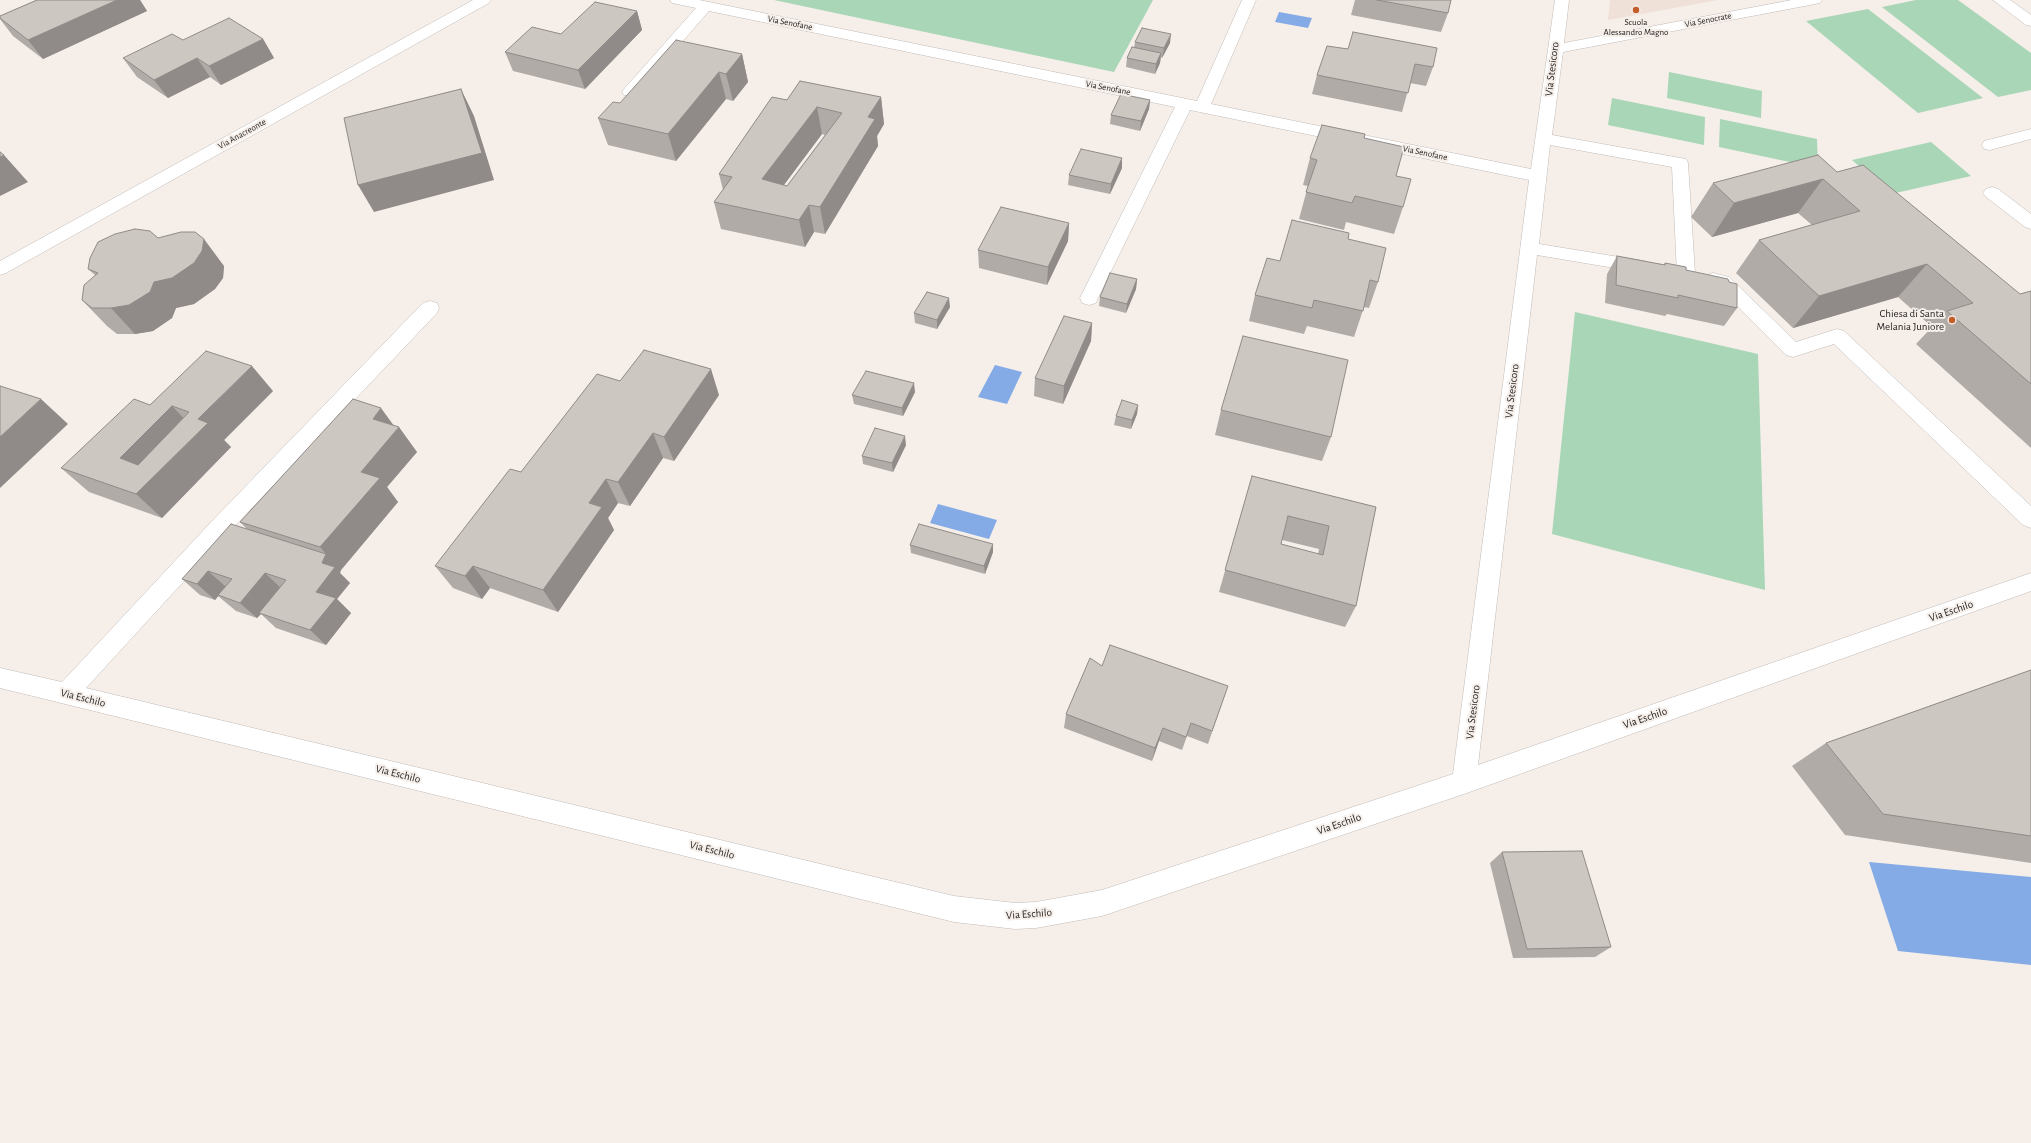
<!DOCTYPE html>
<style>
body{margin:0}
canvas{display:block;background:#f5eee9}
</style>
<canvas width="2031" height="1143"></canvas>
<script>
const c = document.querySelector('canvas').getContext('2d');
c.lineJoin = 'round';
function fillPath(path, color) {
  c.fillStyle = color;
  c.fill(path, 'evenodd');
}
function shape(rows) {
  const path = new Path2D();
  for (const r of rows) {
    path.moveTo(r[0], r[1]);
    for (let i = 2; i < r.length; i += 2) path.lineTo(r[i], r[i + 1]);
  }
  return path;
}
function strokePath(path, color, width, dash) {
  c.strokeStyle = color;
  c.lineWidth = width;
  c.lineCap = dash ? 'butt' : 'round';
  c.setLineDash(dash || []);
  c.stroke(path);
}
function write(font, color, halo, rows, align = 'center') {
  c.font = font + ' "Alegreya Sans",sans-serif';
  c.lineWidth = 4;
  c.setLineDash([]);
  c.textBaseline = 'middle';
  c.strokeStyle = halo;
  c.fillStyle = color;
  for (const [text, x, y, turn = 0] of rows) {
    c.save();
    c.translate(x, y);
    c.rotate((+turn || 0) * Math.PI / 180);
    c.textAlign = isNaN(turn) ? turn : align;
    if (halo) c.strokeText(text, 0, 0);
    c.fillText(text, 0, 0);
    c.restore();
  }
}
const built = shape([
 [1610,0,1718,0,1608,20]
]);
const green = shape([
 [774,0,1153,0,1114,72],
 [1916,0,1958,0,2031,53,2031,90,1998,97,1882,7],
 [1868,9,1983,98,1918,113,1806,21],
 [1669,72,1762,91,1761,118,1667,98],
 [1612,98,1705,117,1704,145,1608,125],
 [1720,119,1817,139,1818,168,1719,147],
 [1931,142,1971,176,1891,194,1852,160],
 [1575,312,1758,354,1765,590,1552,534]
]);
const water = shape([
 [1279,12,1312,18,1308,28,1275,22],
 [995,365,1022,372,1007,404,978,397],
 [938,504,997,520,989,539,930,523],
 [1869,862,2031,877,2031,965,1898,951]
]);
const minor = shape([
 [473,0,491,0,489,3,6,273,0,275,0,261,473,0],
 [670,0,699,0,1197,101,1242,0,1256,0,1211,104,1531,169,1555,0,1569,0,1564,43,1792,0,1822,0,1820,3,1815,4,1563,52,1552,135,1686,159,1688,163,1695,274,1692,278,1686,280,1680,278,1677,274,1672,167,1550,145,1539,244,1644,261,1650,263,1653,267,1650,271,1644,273,1537,255,1478,765,2031,573,2031,591,1464,794,1102,916,1036,928,1015,929,954,922,0,688,0,668,62,682,214,519,423,303,430,301,437,303,439,308,437,313,230,531,86,688,954,896,1015,903,1036,902,1102,890,1453,774,1529,180,1190,110,1098,298,1096,303,1089,305,1082,303,1080,298,1175,107,709,11,636,95,624,95,622,92,624,89,696,8,672,3,670,0],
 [1993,0,2010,0,2031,15,2031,26,2026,25,1993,0],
 [2031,129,2031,139,1990,150,1984,149,1982,145,1984,141,2031,129],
 [1992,187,1998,189,2031,214,2031,229,2025,227,1986,197,1983,193,1986,189,1992,187],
 [1713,273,1729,277,1796,342,1837,329,1844,331,2031,506,2031,528,2023,525,1834,344,1793,357,1786,355,1717,286,1707,283,1704,279,1707,275,1713,273]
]);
const wall = shape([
 [37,0,140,0,147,11,43,59,13,36,0,19,0,16],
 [1355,0,1451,0,1448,13,1441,32,1351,15],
 [637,11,642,30,585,89,513,71,505,52],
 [263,39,274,58,221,85,210,77,168,98,137,77,123,58,183,40],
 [1135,42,1170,43,1162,58,1161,57,1160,63,1155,74,1126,67,1127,58,1134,48],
 [1327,46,1433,67,1426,86,1410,83,1402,112,1312,94,1317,75],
 [742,54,748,82,733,101,726,99,676,161,608,145,598,118,620,103],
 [881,97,884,124,877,136,878,146,825,234,814,232,805,247,721,229,714,202,723,190,719,174,787,100],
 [822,134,825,135,787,186,784,185],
 [1150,100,1149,109,1140,131,1110,124,1111,115],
 [1364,138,1396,176,1403,207,1394,234,1346,222,1344,230,1299,219,1308,186,1303,185,1310,158],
 [1122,158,1122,168,1110,194,1068,185,1069,175],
 [1837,172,2020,294,2031,291,2031,448,1916,344,1932,327,1898,297,1793,328,1736,273,1759,240,1812,225,1798,213,1712,237,1691,217,1713,183],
 [1069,223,1068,241,1047,285,979,268,978,250],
 [158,238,224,266,223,278,215,289,194,304,176,308,172,318,153,331,135,334,117,334,107,326,82,300,95,275,88,269],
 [1348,239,1378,282,1369,308,1364,307,1354,337,1307,326,1304,334,1249,321,1255,295,1280,261],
 [1617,256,1664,265,1665,263,1686,270,1729,282,1737,308,1724,326,1667,314,1665,316,1605,303,1607,274],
 [1137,279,1136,289,1126,313,1099,306,1100,297],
 [950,307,937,329,915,323,914,313],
 [1092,323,1091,341,1063,404,1034,396,1035,378],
 [620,381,719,395,674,461,663,458,630,506,618,503,608,518,614,530,558,612,490,588,482,599,453,588,435,566,521,472],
 [273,391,224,440,231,447,162,518,89,492,61,468,150,405],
 [915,392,903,416,854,404,852,395],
 [1138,405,1137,414,1131,429,1114,425,1116,416],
 [1221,410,1331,437,1322,461,1215,435],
 [394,426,417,452,387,487,398,502,341,570,340,573,350,583,337,599,351,613,326,645,276,628,261,614,257,618,236,611,218,596,215,600,200,595,182,579,247,529,240,522],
 [906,445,893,472,863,464,862,456],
 [1252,476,1376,507,1356,606,1345,627,1219,592],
 [1282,540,1319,549,1318,554,1281,544],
 [910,545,993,552,985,574,911,553],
 [1102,666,1228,686,1208,744,1187,736,1182,750,1159,741,1152,761,1064,728,1066,714],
 [2031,670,2031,863,1845,835,1792,766,1826,743],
 [1502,852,1611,947,1595,957,1513,958,1490,863]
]);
const shadedWall = shape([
 [117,0,140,0,147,11,43,59,28,40],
 [637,11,642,30,585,89,578,70],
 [1171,34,1170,43,1162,58,1164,48],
 [263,39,274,58,221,85,209,66],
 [1161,53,1160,63,1155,74,1156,64],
 [742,54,748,82,733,101,726,74],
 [197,58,210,77,168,98,154,80],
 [719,72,726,99,676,161,668,134],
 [461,89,474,116,494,180,374,212,358,185],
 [881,97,884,124,877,136,878,146,825,234,820,207,868,117],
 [1150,100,1149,109,1140,131,1141,121],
 [817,107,822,134,768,206,762,179],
 [4,155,28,182,0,196,0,157],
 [1122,158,1122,168,1110,194,1111,184],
 [1823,179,1798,213,1712,237,1734,203],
 [809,205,814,232,805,247,799,220],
 [1069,223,1068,241,1047,285,1048,267],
 [204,239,224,266,223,278,215,289,194,304,176,308,172,318,153,331,135,334,111,308,154,282],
 [1927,264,1898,297,1793,328,1819,296],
 [1137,279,1136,289,1126,313,1127,304],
 [949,298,950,307,937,329,937,320],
 [1092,323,1091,341,1063,404,1064,386],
 [252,366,273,391,224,440,231,447,162,518,136,494,198,419],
 [711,369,719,395,674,461,664,437],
 [914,383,915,392,903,416,902,408],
 [41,399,68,424,0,488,0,437],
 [1138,405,1137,414,1131,429,1132,420],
 [172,406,196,431,146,483,120,458],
 [381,408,397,430,399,427,417,452,387,487,398,502,341,570,340,573,350,583,337,599,351,613,326,645,310,630,316,592,322,563,326,554,320,547,361,472,373,419],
 [653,433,663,458,630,506,618,482],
 [905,436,906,445,893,472,892,463],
 [606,479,618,503,608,518,614,530,558,612,543,590,589,503],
 [993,544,993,552,985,574,984,566],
 [473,566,490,588,482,599,465,576],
 [208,571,226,587,215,600,197,584],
 [265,573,282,589,259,613,261,614,257,618,240,603],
 [1163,728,1159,741,1152,761,1155,748]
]);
const building = shape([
 [37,0,117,0,28,40,0,18,0,16,37,0],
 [1377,0,1451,0,1448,13,1377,0],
 [595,2,637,11,578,70,505,52,532,27,561,34,595,2],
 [229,18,263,39,209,66,197,58,154,80,123,58,172,34,183,40,229,18],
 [1142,28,1171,34,1164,48,1135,42,1142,28],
 [1353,32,1437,48,1433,67,1415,64,1408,93,1317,75,1327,46,1348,49,1353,32],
 [676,40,742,54,726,74,719,72,668,134,598,118,613,102,620,103,676,40],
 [1132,47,1161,53,1156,64,1127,58,1132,47],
 [800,81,881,97,868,117,875,119,820,207,809,205,799,220,714,202,732,177,719,174,772,97,787,100,800,81],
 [817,107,842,113,787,186,762,179,817,107],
 [461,89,482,153,358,185,344,118,461,89],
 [1121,94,1150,100,1141,121,1111,115,1121,94],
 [1322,125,1365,134,1364,138,1404,147,1396,176,1411,179,1403,207,1355,196,1352,203,1306,192,1317,160,1310,158,1322,125],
 [1081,149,1122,158,1111,184,1069,175,1081,149],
 [0,152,4,155,0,157,0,152],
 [1818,155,1837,172,1863,165,2020,294,2031,291,2031,384,1947,311,1973,303,1927,264,1819,296,1759,240,1860,211,1823,179,1734,203,1713,183,1818,155],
 [1001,207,1069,223,1048,267,978,250,1001,207],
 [1292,220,1349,233,1348,239,1386,248,1378,282,1370,280,1363,311,1314,300,1312,308,1255,295,1267,258,1280,261,1292,220],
 [135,229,150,231,158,238,181,232,195,232,204,239,202,251,194,263,172,278,154,282,150,292,129,305,111,308,92,308,82,300,84,285,98,273,88,269,90,258,98,242,115,234,135,229],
 [1617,256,1665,265,1665,263,1686,267,1686,270,1728,279,1729,282,1737,284,1737,308,1678,295,1678,298,1616,285,1617,256],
 [1110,273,1137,279,1127,304,1100,297,1110,273],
 [927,292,949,298,937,320,914,313,927,292],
 [1064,316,1092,323,1064,386,1035,378,1064,316],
 [1243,336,1348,360,1331,437,1221,410,1243,336],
 [644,350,711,369,664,437,653,433,618,482,606,479,589,503,602,507,543,590,473,566,465,576,435,566,510,469,521,472,597,374,620,381,644,350],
 [206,351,252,366,198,419,208,423,136,494,61,468,134,399,150,405,206,351],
 [172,406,189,412,138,465,120,458,172,406],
 [866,371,914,383,902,408,852,395,866,371],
 [0,386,41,399,0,437,0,386],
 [353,399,381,408,373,419,399,427,361,472,380,478,320,547,240,522,353,399],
 [1122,400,1138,405,1132,420,1116,416,1122,400],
 [875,428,905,436,892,463,862,456,875,428],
 [1252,476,1376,507,1356,606,1225,570,1252,476],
 [1288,516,1329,526,1323,555,1281,544,1288,516],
 [231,524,326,554,322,563,335,567,316,592,336,598,310,630,259,613,286,580,265,573,240,603,218,595,232,579,208,571,197,584,182,579,231,524],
 [919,524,993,544,984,566,910,545,919,524],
 [1110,645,1228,686,1212,731,1191,723,1186,737,1163,728,1155,748,1066,714,1090,658,1102,666,1110,645],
 [2031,670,2031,836,1883,814,1826,743,2031,670],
 [1582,851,1611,947,1527,949,1502,852,1582,851]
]);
const markers = [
 [1636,10,4,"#c35e2b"],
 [1952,320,4,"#c35e2b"]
];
const farStreetnames = [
 ["Via Senocrate",1708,20,-11],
 ["Via Senofane",790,23,11],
 ["Via Senofane",1108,88,11],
 ["Via Anacreonte",242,134,-29],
 ["Via Senofane",1425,153,12]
];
const farPoinames = [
 ["Scuola",1636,22],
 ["Alessandro Magno",1636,32]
];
const streetNames = [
 ["Via Stesicoro",1552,69,-83],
 ["Via Stesicoro",1512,391,-83],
 ["Via Eschilo",1951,611,-19],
 ["Via Eschilo",83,698,14],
 ["Via Stesicoro",1473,712,-83],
 ["Via Eschilo",1645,718,-19],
 ["Via Eschilo",398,774,14],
 ["Via Eschilo",1339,824,-19],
 ["Via Eschilo",712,850,14],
 ["Via Eschilo",1029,914,-4]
];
const poiNames = [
 ["Chiesa di Santa",1944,314],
 ["Melania Juniore",1944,327]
];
fillPath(built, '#efe1d8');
fillPath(green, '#a8d6b6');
fillPath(water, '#85abe6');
strokePath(minor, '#c2bbb7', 1);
fillPath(minor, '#fff');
fillPath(wall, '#b0aba7');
fillPath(shadedWall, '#908b88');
fillPath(building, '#cdc7c2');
strokePath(building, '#908b88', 1);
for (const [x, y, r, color] of markers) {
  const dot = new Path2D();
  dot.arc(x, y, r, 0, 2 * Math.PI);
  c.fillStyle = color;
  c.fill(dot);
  strokePath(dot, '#f5eee9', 1.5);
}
write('9px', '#262322', '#f5eee9', farStreetnames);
write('9px', '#262322', '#f5eee9', farPoinames);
write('11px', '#262322', '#f5eee9', streetNames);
write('11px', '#262322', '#f5eee9', poiNames, 'right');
</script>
